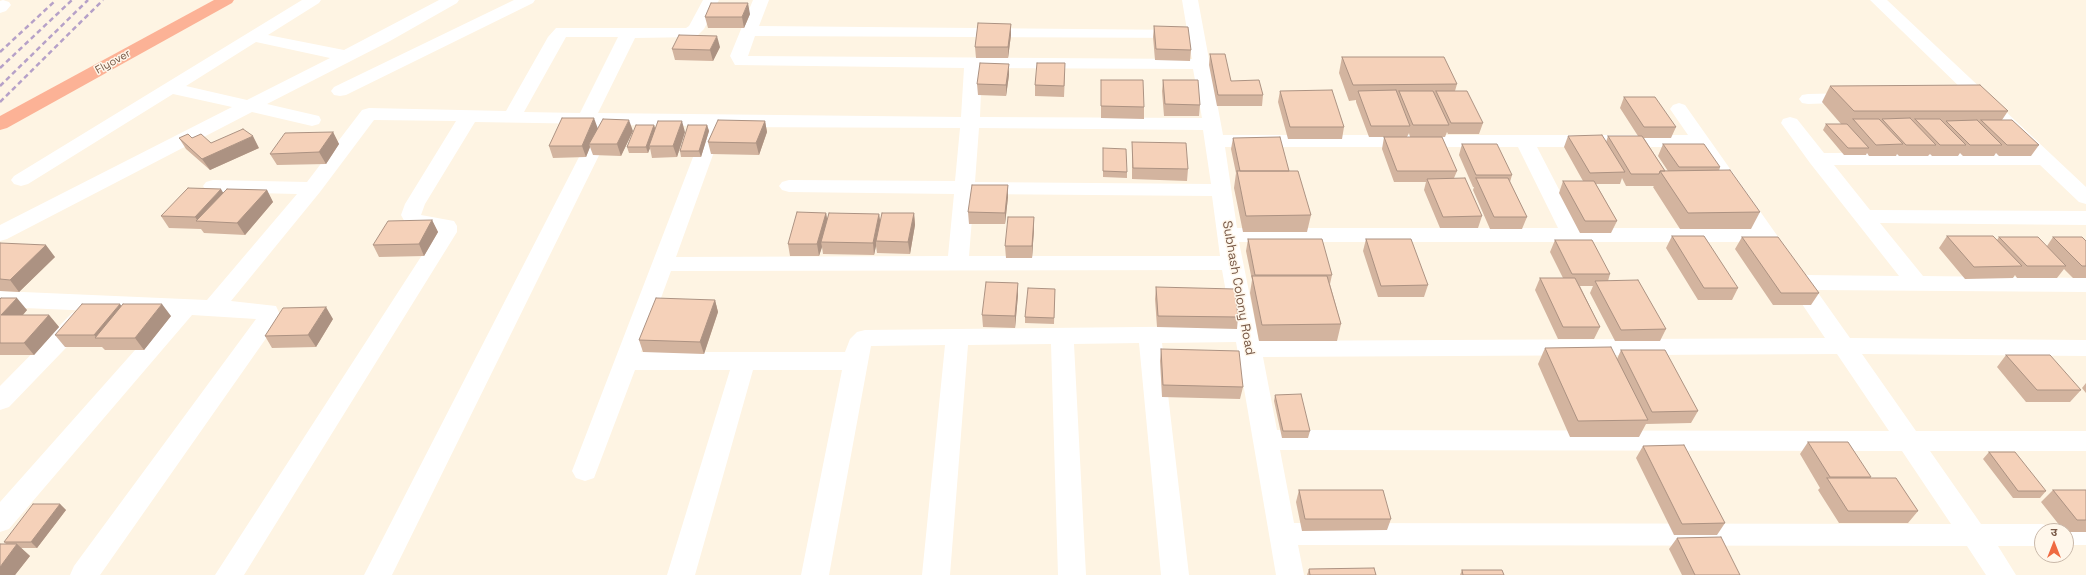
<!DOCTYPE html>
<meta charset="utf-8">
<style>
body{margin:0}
#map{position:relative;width:2086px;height:575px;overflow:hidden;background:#fef4e3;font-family:"Space Grotesk","Noto Sans Devanagari",sans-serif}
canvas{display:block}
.north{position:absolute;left:2034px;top:523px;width:40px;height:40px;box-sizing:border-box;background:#fff7eb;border:1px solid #c9b8a9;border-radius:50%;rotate:0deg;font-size:11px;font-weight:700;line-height:16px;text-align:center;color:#785947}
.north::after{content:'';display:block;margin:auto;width:14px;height:18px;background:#ef6a41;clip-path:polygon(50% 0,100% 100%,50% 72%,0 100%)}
</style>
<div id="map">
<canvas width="2086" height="575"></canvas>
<div class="north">उ</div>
</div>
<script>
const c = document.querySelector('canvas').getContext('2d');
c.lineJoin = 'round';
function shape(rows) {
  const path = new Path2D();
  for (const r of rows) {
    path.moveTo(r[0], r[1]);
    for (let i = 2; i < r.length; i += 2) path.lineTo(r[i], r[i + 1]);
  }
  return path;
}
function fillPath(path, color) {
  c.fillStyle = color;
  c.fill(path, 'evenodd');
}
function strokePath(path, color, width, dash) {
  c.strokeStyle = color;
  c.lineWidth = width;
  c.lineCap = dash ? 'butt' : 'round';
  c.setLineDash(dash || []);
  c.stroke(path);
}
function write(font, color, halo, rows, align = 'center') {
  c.font = font + ' "Space Grotesk",sans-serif';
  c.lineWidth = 3;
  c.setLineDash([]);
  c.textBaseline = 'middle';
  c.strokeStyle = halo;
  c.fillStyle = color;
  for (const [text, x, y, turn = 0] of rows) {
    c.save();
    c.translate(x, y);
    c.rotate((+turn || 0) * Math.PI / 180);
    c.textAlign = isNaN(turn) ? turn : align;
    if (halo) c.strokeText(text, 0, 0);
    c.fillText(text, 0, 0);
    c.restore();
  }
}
const minor = shape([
 [3,0,9,2,11,5,6,11,0,13,0,1,3,0],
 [302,0,321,0,319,3,268,35,344,50,439,0,459,0,457,3,390,41,267,104,319,116,321,120,319,124,312,126,252,112,7,239,0,241,0,225,232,107,173,94,28,184,21,186,14,184,11,180,14,176,302,0],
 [256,42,330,58,247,100,186,86,256,42],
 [514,0,535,0,533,3,346,95,340,96,334,95,331,91,334,87,514,0],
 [703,0,719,0,704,29,696,37,635,38,598,113,961,117,964,68,735,65,730,56,753,0,769,0,759,26,1187,30,1182,0,1198,0,1223,135,1688,135,1670,109,1673,105,1679,103,1685,105,1805,275,1899,276,1810,163,1781,123,1783,119,1790,117,1797,119,1824,153,2028,153,1870,0,1887,0,2086,187,2086,204,2079,202,2040,165,1834,165,1870,210,2086,211,2086,225,1880,223,1923,276,2086,278,2086,292,1816,290,1850,338,2086,340,2086,356,1862,354,1916,431,2086,431,2086,451,1930,451,1981,524,2042,524,2052,527,2054,531,2042,531,2042,546,1998,546,2016,575,1986,575,1967,546,1298,545,1304,575,1276,575,1236,342,1162,343,1189,575,1161,575,1139,343,1074,344,1086,575,1058,575,1051,344,968,345,950,575,922,575,945,345,871,346,829,575,801,575,842,370,753,370,695,575,667,575,730,370,635,370,594,478,585,481,576,478,572,471,705,126,614,125,392,575,364,575,596,124,475,122,425,204,421,215,454,221,457,226,457,232,244,575,215,575,437,232,407,226,401,215,405,204,456,121,374,120,320,192,231,301,276,306,281,317,100,575,70,575,74,566,256,319,192,315,9,529,0,532,0,502,167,314,0,307,0,291,207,300,297,194,213,192,206,190,203,186,206,182,213,180,307,182,362,110,369,108,506,111,548,37,556,28,686,28,689,26,703,0],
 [755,36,1188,38,1192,59,748,56,755,36],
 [566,37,618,37,580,113,524,112,566,37],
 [982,68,1193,69,1202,118,980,117,982,68],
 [723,127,960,128,955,181,789,180,782,182,779,186,782,190,789,192,954,194,948,256,676,257,723,127],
 [979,128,1203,130,1211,184,975,182,979,128],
 [1225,147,1518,147,1558,228,1237,228,1225,147],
 [1537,147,1695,147,1751,228,1579,228,1537,147],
 [974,194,1212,196,1220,256,969,256,974,194],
 [1239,242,1760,242,1825,338,1259,341,1239,242],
 [1222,270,1232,326,865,330,857,332,850,339,845,352,641,352,671,271,1222,270],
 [1837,354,1889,431,1277,430,1263,357,1837,354],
 [1280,450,1902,451,1951,524,1294,523,1280,450],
 [1854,93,1860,94,1863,98,1860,102,1808,104,1802,103,1799,99,1802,95,1808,94,1854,93],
 [80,311,88,313,91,319,88,325,9,407,0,410,0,386,72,313,80,311],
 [2066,523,2086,523,2086,545,2066,545,2066,531,2054,531,2056,526,2066,523]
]);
const highway = shape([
 [214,0,234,0,232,3,7,128,0,130,0,116,214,0]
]);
const rail = shape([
 [0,52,56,0],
 [0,68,72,0],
 [0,86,88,0],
 [0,102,103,0]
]);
const wall = shape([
 [750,14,744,28,708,28,705,17],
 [1011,24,1011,35,1008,58,976,58,975,47],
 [1154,26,1191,50,1190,61,1155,60,1153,37],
 [720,47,713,61,675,60,672,49],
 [1210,54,1231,81,1263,95,1262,106,1217,106,1209,65],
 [1342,57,1457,84,1455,91,1483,123,1479,134,1448,134,1447,132,1445,137,1410,137,1409,133,1407,137,1457,171,1454,178,1482,216,1478,228,1440,228,1424,190,1426,182,1394,182,1382,149,1384,137,1369,137,1356,102,1356,100,1349,101,1339,73],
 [1065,74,1064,97,1035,96,1035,85],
 [1009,75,1006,96,978,95,977,84],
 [1101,80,1144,107,1144,119,1101,118],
 [1163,80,1200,105,1199,116,1164,116,1162,91],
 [1830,86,2008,111,2002,120,2039,145,2031,156,1999,156,1996,153,1994,156,1963,156,1960,153,1958,156,1932,156,1930,154,1928,156,1899,156,1897,154,1896,156,1869,156,1867,153,1866,155,1844,155,1823,130,1826,124,1841,124,1822,102],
 [1280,91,1344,127,1342,139,1288,139,1278,102],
 [1624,97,1676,127,1671,138,1644,138,1665,171,1668,171,1658,156,1663,144,1720,167,1719,171,1760,212,1751,229,1680,229,1653,187,1654,186,1626,186,1622,178,1620,184,1596,184,1617,221,1611,233,1580,233,1559,193,1563,181,1583,181,1564,147,1568,136,1606,142,1608,136,1638,136,1620,108],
 [765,121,767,132,759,155,711,154,708,142],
 [654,125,655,129,685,132,677,157,652,158,650,148,648,153,629,153,627,147],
 [707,125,709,131,701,157,681,157,680,151],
 [598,129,633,131,621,156,593,155,590,147,586,157,553,158,549,146],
 [333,132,339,144,326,164,277,165,270,154],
 [179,138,192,138,211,143,259,148,210,170,186,149],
 [1233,138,1289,171,1311,215,1307,232,1243,232,1234,188,1236,173,1231,149],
 [1132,142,1188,169,1187,181,1132,179],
 [1462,144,1512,175,1510,182,1527,217,1522,229,1490,229,1473,190,1474,187,1473,187,1459,155],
 [1103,155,1127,172,1127,178,1103,177],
 [1008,185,1008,197,1005,224,969,224,968,212],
 [267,190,273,202,245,235,204,233,201,229,169,228,161,216,223,193],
 [826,213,827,219,879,214,880,223,914,213,915,225,910,254,877,253,876,246,874,255,823,254,822,247,819,256,790,256,788,244],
 [1034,217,1034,229,1032,258,1006,258,1005,246],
 [432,220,438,232,424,256,379,257,373,245],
 [1672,236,1738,288,1732,300,1698,300,1666,248],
 [1947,236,1997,240,1999,237,2047,246,2053,237,2086,241,2086,278,2073,278,2064,269,2057,278,2017,278,2015,275,2013,278,1965,279,1939,248],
 [1742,237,1819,293,1811,305,1773,305,1735,249],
 [1248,239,1332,275,1330,284,1341,324,1337,341,1259,341,1250,293,1252,280,1246,251],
 [1366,239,1428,285,1424,297,1378,297,1363,251],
 [1555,240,1610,274,1608,281,1666,329,1660,341,1615,341,1590,293,1593,286,1580,286,1600,327,1594,339,1558,339,1535,290,1540,278,1563,278,1550,252],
 [0,243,55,257,19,292,0,291],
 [1018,283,1018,295,1015,328,983,327,982,315],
 [1156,287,1238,317,1237,329,1157,327,1155,299],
 [1055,289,1054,324,1025,323,1025,317],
 [0,299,27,310,23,315,49,315,59,327,34,355,0,355],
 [715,300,718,312,704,354,643,352,639,340],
 [122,306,171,316,144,350,105,350,102,347,65,347,55,335],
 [333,319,316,347,272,348,265,336],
 [1545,348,1617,359,1621,350,1698,411,1691,423,1646,424,1639,437,1570,437,1538,364],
 [1161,349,1243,387,1240,399,1162,397,1160,361],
 [2006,355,2081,390,2070,402,2026,402,1997,367],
 [2086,383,2086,393,2082,388],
 [1275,395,1310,431,1308,438,1282,438,1274,401],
 [1808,442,1871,477,1870,478,1918,511,1908,523,1839,523,1818,490,1820,488,1800,454],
 [1643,446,1725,523,1717,535,1674,535,1636,458],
 [1989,452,2046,491,2040,498,2013,498,1983,459],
 [1299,490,1391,519,1387,530,1302,531,1296,502],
 [2053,490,2086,490,2086,532,2066,532,2066,531,2064,531,2041,502],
 [60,504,66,510,37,548,21,548,30,556,15,575,0,575,6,544,4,542],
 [1677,538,1740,575,1682,575,1669,549],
 [1309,569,1376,575,1307,575],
 [1462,570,1504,575,1460,575]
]);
const shadedWall = shape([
 [748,3,750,14,744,28,742,17],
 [1011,24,1011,35,1008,58,1008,47],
 [717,36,720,47,713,61,710,50],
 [1009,64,1009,75,1006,96,1006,85],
 [594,118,598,129,589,144,590,147,586,157,582,146],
 [629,120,633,131,621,156,617,144],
 [682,121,685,132,677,157,673,146],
 [765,121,767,132,759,155,756,143],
 [654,125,656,131,649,146,650,148,648,153,646,147],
 [707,125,709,131,701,157,699,151],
 [333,132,339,144,326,164,319,152],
 [253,136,259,148,210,170,202,159],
 [1008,185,1008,197,1005,224,1005,213],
 [221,189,228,201,198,221,195,217],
 [267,190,273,202,245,235,237,223],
 [826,213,828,224,821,242,822,247,819,256,817,244],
 [914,213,915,225,910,254,908,242],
 [879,214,881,226,876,241,876,246,874,255,873,243],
 [1034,217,1034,229,1032,258,1032,246],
 [432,220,438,232,424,256,419,244],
 [46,245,55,257,19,292,10,280],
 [1018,283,1018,295,1015,328,1015,316],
 [17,298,27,310,12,327,1,315],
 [715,300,718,312,704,354,700,342],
 [120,304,129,316,97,338,94,335],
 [162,304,171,316,144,350,135,338],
 [326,307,333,319,316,347,308,335],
 [49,315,59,327,34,355,24,343],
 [60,504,66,510,37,548,31,542],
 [17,544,30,556,15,575,0,575,0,567]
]);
const building = shape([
 [711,3,748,3,742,17,705,17,711,3],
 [978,23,1011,24,1008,47,975,47,978,23],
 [1154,26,1188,27,1191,50,1156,49,1154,26],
 [679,35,717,36,710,50,672,49,679,35],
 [1210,54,1225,54,1231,81,1259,80,1263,95,1218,95,1210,54],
 [1342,57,1444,57,1457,84,1353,85,1342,57],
 [980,63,1009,64,1006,85,977,84,980,63],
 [1037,63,1065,63,1064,86,1035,85,1037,63],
 [1101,80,1143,80,1144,107,1101,106,1101,80],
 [1163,80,1198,80,1200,105,1165,104,1163,80],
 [1980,85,2008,111,1854,111,1830,86,1980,85],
 [1332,90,1344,127,1290,127,1280,91,1332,90],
 [1396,90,1410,126,1371,126,1358,91,1396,90],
 [1399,91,1433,91,1449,125,1413,125,1399,91],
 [1436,91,1467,91,1483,123,1451,123,1436,91],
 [1624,97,1655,97,1676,127,1644,127,1624,97],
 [562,118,594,118,582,146,549,146,562,118],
 [1910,118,1936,145,1906,145,1882,119,1910,118],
 [603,119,629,120,617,144,589,144,603,119],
 [1853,119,1879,119,1903,144,1876,145,1853,119],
 [1915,119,1940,119,1966,145,1940,145,1915,119],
 [718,120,765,121,756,143,708,142,718,120],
 [1977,120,2002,145,1970,145,1946,121,1977,120],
 [1981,120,2012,120,2039,145,2007,145,1981,120],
 [658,121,682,121,673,146,649,146,658,121],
 [1826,124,1847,124,1869,148,1848,148,1826,124],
 [636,125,654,125,646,147,627,147,636,125],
 [688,125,707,125,699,151,680,151,688,125],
 [243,129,253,136,202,159,179,138,188,134,192,138,201,134,211,143,243,129],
 [333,132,319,152,270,154,285,133,333,132],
 [1602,135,1625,172,1590,173,1568,136,1602,135],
 [1608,136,1642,136,1665,171,1660,171,1659,174,1631,174,1608,136],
 [1280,137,1289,171,1240,171,1233,138,1280,137],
 [1384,137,1442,137,1457,171,1397,171,1384,137],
 [1132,142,1186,143,1188,169,1133,168,1132,142],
 [1462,144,1497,144,1512,175,1476,175,1462,144],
 [1663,144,1704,144,1720,167,1679,167,1663,144],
 [1103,148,1126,149,1127,172,1103,171,1103,148],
 [1730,170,1760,212,1688,213,1660,171,1730,170],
 [1237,171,1298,171,1311,215,1246,216,1237,171],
 [1465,178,1482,216,1443,217,1427,179,1465,178],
 [1476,178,1508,178,1527,217,1494,217,1476,178],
 [1563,181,1594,181,1617,221,1585,221,1563,181],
 [972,185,1008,185,1005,213,968,212,972,185],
 [188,188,221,189,195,217,161,216,188,188],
 [227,189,267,190,237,223,196,221,227,189],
 [797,212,826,213,817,244,788,244,797,212],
 [829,213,879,214,873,243,821,242,829,213],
 [882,213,914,213,908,242,876,241,882,213],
 [1008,217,1034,217,1032,246,1005,246,1008,217],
 [432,220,419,244,373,245,388,221,432,220],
 [1672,236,1704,236,1738,288,1704,288,1672,236],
 [1947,236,1993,236,2022,266,1974,267,1947,236],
 [1742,237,1778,237,1819,293,1781,293,1742,237],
 [1999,237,2038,237,2066,266,2027,266,1999,237],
 [2053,237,2082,237,2086,241,2086,266,2082,266,2053,237],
 [1248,239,1322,239,1332,275,1255,275,1248,239],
 [1366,239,1411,239,1428,285,1381,286,1366,239],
 [1555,240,1592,240,1610,274,1572,274,1555,240],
 [0,243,46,245,10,280,0,279,0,243],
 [1252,276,1327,276,1341,324,1262,325,1252,276],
 [1540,278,1575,278,1600,327,1563,327,1540,278],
 [1638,280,1666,329,1621,330,1595,281,1638,280],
 [986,282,1018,283,1015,316,982,315,986,282],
 [1156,287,1235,289,1238,317,1158,316,1156,287],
 [1028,288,1055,289,1054,318,1025,317,1028,288],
 [1,298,17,298,1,315,49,315,24,343,0,343,0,299,1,298],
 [656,298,715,300,700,342,639,340,656,298],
 [82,304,120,304,94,335,55,335,82,304],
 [123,304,162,304,135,338,95,338,123,304],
 [326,307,308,335,265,336,283,308,326,307],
 [1611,347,1648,420,1578,421,1545,348,1611,347],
 [1161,349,1239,351,1243,387,1163,385,1161,349],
 [1621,350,1665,350,1698,411,1652,412,1621,350],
 [2006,355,2050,355,2081,390,2037,390,2006,355],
 [1301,394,1310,431,1283,431,1275,395,1301,394],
 [1808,442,1848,442,1871,477,1830,477,1808,442],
 [1684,445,1725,523,1682,524,1643,446,1684,445],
 [1989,452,2015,452,2046,491,2018,491,1989,452],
 [1827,478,1896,478,1918,511,1848,511,1827,478],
 [1299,490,1383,490,1391,519,1305,519,1299,490],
 [2053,490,2086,490,2086,520,2077,520,2053,490],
 [33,504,60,504,31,542,4,542,33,504],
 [1721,537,1740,575,1695,575,1677,538,1721,537],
 [0,544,17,544,0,567,0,544],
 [1374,568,1376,575,1310,575,1309,569,1374,568],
 [1462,570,1502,570,1504,575,1463,575,1462,570]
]);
const farStreetnames = [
 ["Flyover",113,62,-29]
];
const streetNames = [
 ["Subhash Colony Road",1238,288,80]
];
fillPath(minor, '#fff');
fillPath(highway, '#fcb296');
strokePath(rail, '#b6a1c8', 2.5, [5, 3.5]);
fillPath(wall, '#d3b49f');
fillPath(shadedWall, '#ac9282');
fillPath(building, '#f5d1b9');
strokePath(building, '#ac9282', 1);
write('11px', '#785947', '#fff7eb', farStreetnames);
write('13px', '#785947', '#fff7eb', streetNames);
</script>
